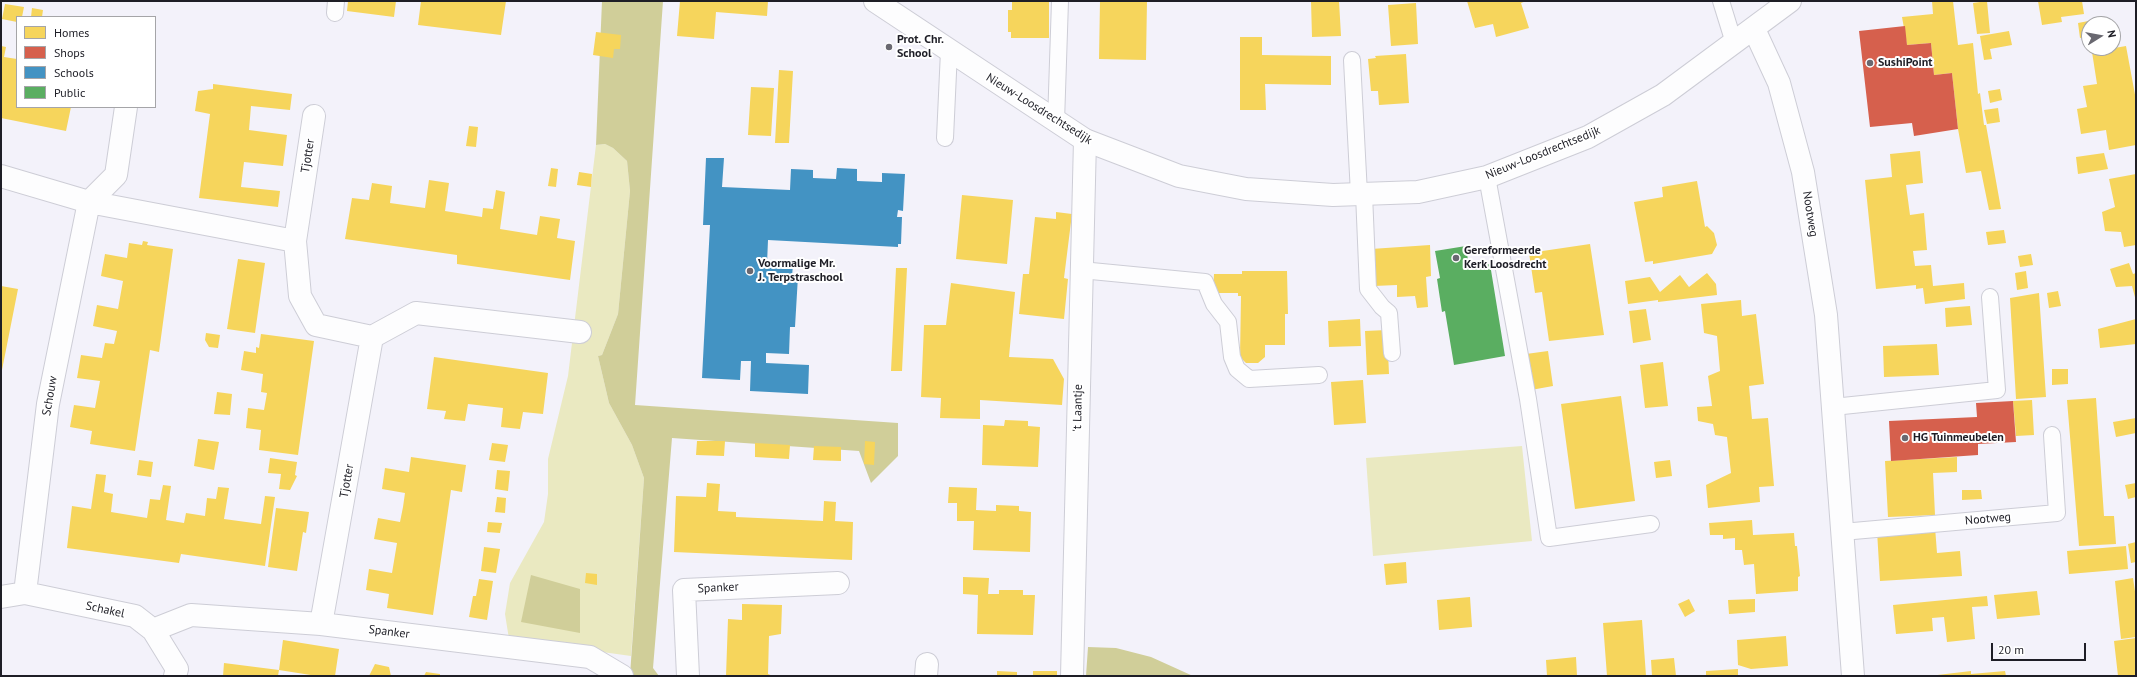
<!DOCTYPE html>
<style>
body{margin:0}
#map{position:relative;width:2137px;height:677px;overflow:hidden;background:#f3f2fa;font-family:"PT Sans",sans-serif}
canvas{display:block}
.frame{position:absolute;inset:0;border:2px solid #1e1e26;pointer-events:none}
.legend{position:absolute;left:16px;top:16px;width:140px;height:92px;box-sizing:border-box;background:#fff;border:1px solid #a5a5a8;margin:0;padding:5px 7px;list-style:none;font-size:12px;color:#1e1e26}
.legend li{display:flex;align-items:center;gap:8px;height:20px}
.legend b{width:20px;border:1px solid #a5a5a8}
.north{position:absolute;left:2081px;top:16px;width:40px;height:40px;box-sizing:border-box;background:#fff;border:1px solid #a5a5a8;border-radius:50%;rotate:79deg;font-size:11px;font-weight:700;line-height:16px;text-align:center;color:#1e1e26}
.north::after{content:'';display:block;margin:auto;width:14px;height:18px;background:#696870;clip-path:polygon(50% 0,100% 100%,50% 72%,0 100%)}
.scale{position:absolute;left:1991px;top:643px;width:95px;height:18px;box-sizing:border-box;border:2px solid #1e1e26;border-top:0;padding-left:5px;font-size:12px;line-height:14px;white-space:nowrap;color:#1e1e26;-webkit-text-stroke:3px #fff;paint-order:stroke}
</style>
<div id="map">
<canvas width="2137" height="677"></canvas>
<div class="frame"></div>
<ul class="legend">
<li><b style="height:11px;background:#f6d55c"></b>Homes</li>
<li><b style="height:11px;background:#d6604d"></b>Shops</li>
<li><b style="height:11px;background:#4393c3"></b>Schools</li>
<li><b style="height:11px;background:#5aae61"></b>Public</li>
</ul>
<div class="north">N</div>
<div class="scale">20 m</div>
</div>
<script>
const c = document.querySelector('canvas').getContext('2d');
c.lineJoin = 'round';
function fillPath(path, color) {
  c.fillStyle = color;
  c.fill(path, 'evenodd');
}
function shape(rows) {
  const path = new Path2D();
  for (const r of rows) {
    path.moveTo(r[0], r[1]);
    for (let i = 2; i < r.length; i += 2) path.lineTo(r[i], r[i + 1]);
  }
  return path;
}
function strokePath(path, color, width, dash) {
  c.strokeStyle = color;
  c.lineWidth = width;
  c.lineCap = dash ? 'butt' : 'round';
  c.setLineDash(dash || []);
  c.stroke(path);
}
function write(font, color, halo, rows, align = 'center') {
  c.font = font + ' "PT Sans",sans-serif';
  c.lineWidth = 4;
  c.setLineDash([]);
  c.textBaseline = 'middle';
  c.strokeStyle = halo;
  c.fillStyle = color;
  for (const [text, x, y, turn = 0] of rows) {
    c.save();
    c.translate(x, y);
    c.rotate((+turn || 0) * Math.PI / 180);
    c.textAlign = isNaN(turn) ? turn : align;
    if (halo) c.strokeText(text, 0, 0);
    c.fillText(text, 0, 0);
    c.restore();
  }
}
const green = shape([
 [605,144,613,148,627,161,630,191,618,314,602,355,598,356,609,403,632,445,644,478,631,656,509,639,505,614,510,583,544,522,548,494,548,459,568,376,596,145],
 [1522,446,1532,541,1373,556,1366,458]
]);
const forest = shape([
 [602,1,663,1,635,405,898,423,898,456,871,483,859,451,672,438,653,668,659,676,630,675,644,478,632,445,609,403,598,356,602,355,618,314,630,191,627,161,613,148,605,144,596,145],
 [531,575,580,589,580,633,521,622],
 [1088,647,1116,648,1151,657,1193,676,1086,676]
]);
const homes = shape([
 [348,1,396,1,394,17,347,11],
 [421,1,506,1,501,35,418,25],
 [680,1,768,1,767,16,716,12,714,39,677,36],
 [1012,1,1049,1,1049,38,1011,38,1011,32,1008,32,1008,10,1012,10],
 [1100,1,1147,1,1146,60,1099,59],
 [1311,1,1339,1,1341,36,1312,37],
 [1467,1,1526,1,1521,3,1529,28,1496,37,1493,24,1475,28],
 [1932,1,1953,1,1958,45,1973,43,1978,94,1980,93,1984,125,1986,125,2001,209,1989,210,1981,171,1966,173,1958,129,1952,73,1934,75,1931,43,1907,45,1902,17,1933,14],
 [1987,1,1990,33,1977,34,1973,3],
 [2038,1,2082,1,2084,14,2061,17,2062,22,2042,25],
 [1416,3,1418,44,1391,46,1388,5],
 [5,4,24,7,22,17,17,17,17,22,2,19],
 [32,8,43,10,42,17,31,17],
 [2104,18,2105,24,2089,24,2089,43,2087,37,2080,38,2078,23],
 [2009,31,2012,45,1990,49,1992,59,1984,60,1980,36],
 [596,32,621,35,620,49,614,49,613,58,593,55],
 [1240,37,1262,37,1262,55,1331,56,1331,85,1265,84,1266,110,1240,110],
 [1,46,6,47,4,57,17,59,17,107,71,107,66,131,1,118],
 [2126,46,2136,100,2136,145,2109,150,2106,130,2081,134,2077,109,2087,107,2083,86,2097,84,2092,52,2090,53,2089,48,2109,49],
 [1406,54,1409,103,1379,105,1378,91,1371,91,1368,59,1376,58,1375,56],
 [779,70,793,71,789,143,775,143],
 [213,84,292,94,290,110,251,106,249,130,287,135,283,166,244,162,241,187,280,191,278,207,199,198,210,114,195,111,198,91,213,89],
 [751,87,774,88,771,136,748,135],
 [2000,89,2002,100,1990,103,1988,91],
 [1998,108,2000,122,1987,124,1984,110],
 [469,126,478,127,476,147,466,146],
 [1920,151,1923,183,1906,185,1910,215,1924,213,1927,250,1913,251,1915,266,1931,265,1933,286,1964,283,1965,299,1925,304,1923,288,1916,289,1916,285,1876,289,1865,180,1892,177,1890,154],
 [2104,153,2108,169,2078,174,2076,157],
 [551,168,558,169,556,187,548,186],
 [579,172,592,174,591,187,577,185],
 [2136,174,2136,245,2124,247,2121,232,2105,231,2102,212,2115,207,2109,179],
 [429,180,449,183,445,211,482,217,483,208,493,209,496,190,505,192,500,229,537,235,540,216,560,219,557,238,575,241,570,280,457,264,457,255,345,239,352,198,369,200,372,183,392,186,390,203,425,208],
 [1697,181,1705,227,1707,226,1714,233,1717,245,1712,254,1653,264,1653,261,1645,262,1634,202,1663,197,1662,187],
 [962,195,1013,200,1007,264,956,259],
 [1056,212,1072,214,1064,278,1068,279,1064,319,1019,314,1023,274,1029,274,1035,217,1056,219],
 [2004,230,2006,243,1988,245,1986,232],
 [143,241,148,242,147,245,173,249,159,352,150,350,135,451,90,444,92,431,70,427,74,405,95,408,100,381,77,378,81,355,102,358,105,343,114,344,117,331,93,326,97,305,118,309,123,281,101,276,105,254,127,258,129,243,142,245],
 [1590,244,1604,335,1549,341,1542,292,1535,293,1529,253],
 [1430,245,1431,276,1426,277,1428,307,1417,308,1415,296,1397,297,1397,285,1374,286,1371,249],
 [2031,254,2033,265,2020,267,2018,256],
 [238,259,265,263,255,333,227,329],
 [2129,263,2133,274,2136,273,2136,301,2132,286,2116,287,2110,269],
 [896,268,907,268,902,371,891,371],
 [1242,271,1287,271,1288,314,1285,314,1285,345,1265,345,1265,357,1258,363,1246,363,1240,357,1241,296,1238,296,1238,293,1213,293,1214,274,1242,274],
 [2026,271,2028,288,2017,290,2015,273],
 [1707,273,1716,284,1717,295,1658,302,1658,300,1628,304,1625,281,1650,277,1660,292,1680,275,1689,287],
 [951,283,1015,292,1009,357,1053,359,1064,379,1062,405,980,400,980,419,940,418,941,398,921,397,924,325,946,325],
 [1,286,18,289,2,370,1,370],
 [2058,291,2061,306,2049,308,2047,293],
 [2039,293,2046,397,2016,399,2010,298],
 [1741,300,1742,316,1756,314,1764,384,1749,386,1752,419,1768,418,1774,486,1759,487,1760,502,1708,508,1706,485,1731,473,1727,437,1715,435,1713,424,1698,421,1697,407,1712,406,1708,376,1720,371,1717,336,1704,333,1701,304],
 [1970,306,1972,325,1946,327,1945,308],
 [1646,309,1651,340,1633,343,1629,311],
 [1360,319,1361,346,1329,347,1328,321],
 [2136,319,2136,344,2100,348,2098,329],
 [1387,330,1389,374,1367,375,1365,331],
 [206,333,220,335,218,348,209,347,205,340],
 [261,334,314,341,298,455,259,450,261,430,246,428,248,408,264,410,267,393,261,392,263,374,241,370,244,351,256,353,256,347,259,348],
 [1937,344,1939,375,1884,377,1883,346],
 [1548,351,1553,386,1531,390,1526,354],
 [434,357,548,373,543,414,523,412,520,429,501,427,503,408,468,404,465,421,444,419,446,411,427,409],
 [1663,362,1668,406,1645,408,1640,365],
 [2052,369,2068,369,2068,384,2052,385],
 [1363,380,1366,423,1334,425,1331,382],
 [217,392,232,394,230,415,214,414],
 [1621,396,1635,501,1575,509,1561,404],
 [2096,398,2104,516,2114,516,2116,544,2079,546,2067,400],
 [2032,400,2034,435,2016,436,2013,401],
 [2136,418,2136,433,2116,437,2113,422],
 [1005,420,1028,421,1028,426,1040,427,1038,467,982,465,983,425,1004,426],
 [198,439,219,442,214,470,194,466],
 [697,441,725,441,724,456,696,455],
 [865,441,875,442,874,465,864,464],
 [492,443,508,445,505,462,489,460],
 [755,443,790,445,789,459,755,457],
 [814,446,841,447,841,461,813,460],
 [411,457,466,465,462,492,451,490,433,615,387,608,389,594,366,590,369,569,392,573,397,543,374,539,378,518,400,522,403,507,405,493,382,489,385,468,409,472],
 [1957,457,1957,472,1933,473,1935,515,1888,517,1885,461],
 [270,458,297,462,295,475,297,476,290,490,279,489,281,474,268,473],
 [139,460,153,462,151,477,137,475],
 [1670,460,1672,476,1656,478,1654,462],
 [497,470,510,471,508,491,495,489],
 [96,474,106,475,104,492,113,494,111,512,147,518,150,499,160,500,163,485,171,486,166,520,184,523,186,513,205,516,207,498,216,499,218,487,229,488,224,519,261,524,265,496,275,497,265,566,181,554,179,563,67,548,72,506,91,509],
 [707,483,720,484,718,511,736,512,736,517,823,521,824,501,836,502,835,521,853,522,852,560,674,552,676,496,706,497],
 [2136,483,2136,497,2128,499,2125,485],
 [949,487,977,488,976,510,996,511,996,505,1019,506,1019,511,1031,512,1030,552,973,550,974,521,957,521,957,503,948,503],
 [1962,490,1981,490,1982,499,1962,500],
 [497,497,506,498,505,513,495,512],
 [276,508,309,512,306,533,303,532,297,571,268,567],
 [1752,520,1753,535,1794,533,1795,546,1797,546,1800,576,1798,577,1798,591,1756,594,1754,564,1744,565,1742,550,1735,550,1735,538,1723,539,1723,535,1710,535,1709,523],
 [488,522,502,523,500,533,487,532],
 [1935,527,1937,553,1960,551,1962,576,1880,581,1877,531],
 [2136,542,2136,562,2131,563,2128,544],
 [2126,546,2128,569,2069,574,2067,551],
 [484,547,500,549,496,573,481,571],
 [1406,562,1407,583,1386,585,1384,564],
 [586,573,597,574,597,585,585,583],
 [963,577,989,578,988,594,999,594,999,590,1023,590,1023,595,1035,595,1033,635,977,634,978,595,963,594],
 [2133,578,2136,598,2136,637,2121,639,2115,581],
 [479,579,493,581,487,620,469,617,473,596,476,596],
 [2037,591,2040,615,1997,619,1994,595],
 [1987,596,1988,606,1972,607,1975,639,1947,642,1944,617,1932,618,1933,631,1896,634,1893,605],
 [1470,597,1472,627,1439,630,1437,600],
 [1689,599,1695,611,1685,617,1678,604],
 [1755,599,1755,612,1729,614,1728,600],
 [742,604,782,605,781,634,769,636,768,674,773,676,726,676,728,619,742,620],
 [1642,620,1646,676,1607,676,1603,623],
 [1786,636,1788,666,1751,669,1738,665,1737,640],
 [2136,638,2136,676,2118,676,2114,641],
 [283,640,339,649,335,676,317,676,279,670],
 [1576,657,1577,676,1547,676,1546,660],
 [1674,658,1676,676,1652,676,1651,660],
 [224,663,279,670,278,676,223,676],
 [375,664,389,667,391,676,369,676],
 [1738,669,1738,676,1706,676,1706,671],
 [997,671,1017,672,1017,676,997,676],
 [1033,671,1057,671,1057,676,1033,676],
 [1971,671,1971,674,2005,671,2006,676,1929,676],
 [426,672,440,674,440,676,424,676]
]);
const shops = shape([
 [1905,26,1907,45,1931,43,1934,75,1952,73,1958,129,1914,136,1912,123,1870,127,1859,31],
 [2013,401,2016,442,1978,444,1978,455,1891,461,1889,421,1977,417,1976,403]
]);
const schools = shape([
 [706,158,724,158,722,187,790,190,791,169,813,170,813,178,836,179,837,168,857,169,857,181,882,182,882,173,905,174,903,211,898,210,897,217,902,217,901,244,898,244,898,247,768,240,767,264,793,265,792,276,798,276,795,327,790,327,789,354,766,353,766,363,809,365,808,394,750,391,751,361,741,361,740,380,702,378,710,225,703,225]
]);
const public = shape([
 [1466,246,1469,268,1490,264,1505,356,1454,365,1445,311,1442,312,1437,279,1440,278,1435,251]
]);
const service = shape([
 [1721,1,1734,43],
 [335,13,336,1],
 [1352,60,1359,194],
 [1056,122,1060,1],
 [945,138,949,51],
 [1487,177,1528,399,1549,538,1651,524],
 [1364,194,1368,289,1382,307,1389,313,1392,353],
 [1081,270,1205,282,1214,304,1228,322,1232,357,1237,369,1249,379,1319,375],
 [1833,407,1997,390,1990,297],
 [1842,532,2057,513,2052,435]
]);
const minor = shape([
 [1754,29,1779,83,1803,172,1826,315,1853,676],
 [314,116,295,241,300,296,316,325,372,337,416,313,580,332],
 [1,176,89,202,295,241],
 [25,593,48,404,89,202,116,175,126,107],
 [1,597,25,593,135,616,153,630,177,669,175,676],
 [321,624,372,337],
 [153,630,191,615,321,624,590,657,622,676],
 [688,676,684,590,838,583],
 [926,676,927,664],
 [1072,676,1085,140]
]);
const tertiary = shape([
 [875,1,1085,140,1179,176,1246,189,1333,195,1418,192,1487,177,1588,137,1663,95,1790,1]
]);
const markers = [
 [889,47,4,"#696870"],
 [1870,63,4,"#696870"],
 [1456,258,4,"#696870"],
 [750,271,4,"#696870"],
 [1905,438,4,"#696870"]
];
const poiNames = [
 ["Prot. Chr.",897,40],
 ["School",897,54],
 ["SushiPoint",1878,63],
 ["Gereformeerde",1464,251],
 ["Kerk Loosdrecht",1464,265],
 ["Voormalige Mr.",758,264],
 ["J. Terpstraschool",758,278],
 ["HG Tuinmeubelen",1913,438]
];
const streetNames = [
 ["Nieuw-Loosdrechtsedijk",1039,109,32],
 ["Nieuw-Loosdrechtsedijk",1543,153,-22],
 ["Tjotter",308,156,-81],
 ["Nootweg",1810,214,81],
 ["Schouw",50,396,-80],
 ["'t Laantje",1078,408,-89],
 ["Tjotter",347,481,-80],
 ["Nootweg",1988,519,-5],
 ["Spanker",718,588,-3],
 ["Schakel",105,610,12],
 ["Spanker",389,632,7]
];
fillPath(green, '#eae9c1');
fillPath(forest, '#d0ce99');
fillPath(homes, '#f6d55c');
fillPath(shops, '#d6604d');
fillPath(schools, '#4393c3');
fillPath(public, '#5aae61');
strokePath(service, '#cdcdd6', 18);
strokePath(minor, '#cdcdd6', 24);
strokePath(tertiary, '#cdcdd6', 24);
strokePath(service, '#fdfdfe', 16);
strokePath(minor, '#fdfdfe', 22);
strokePath(tertiary, '#fdfdfe', 22);
for (const [x, y, r, color] of markers) {
  const dot = new Path2D();
  dot.arc(x, y, r, 0, 2 * Math.PI);
  c.fillStyle = color;
  c.fill(dot);
  strokePath(dot, '#fff', 1.5);
}
write('bold 12px', '#1e1e26', '#fff', poiNames, 'left');
write('12px', '#1e1e26', '#fff', streetNames);
</script>
